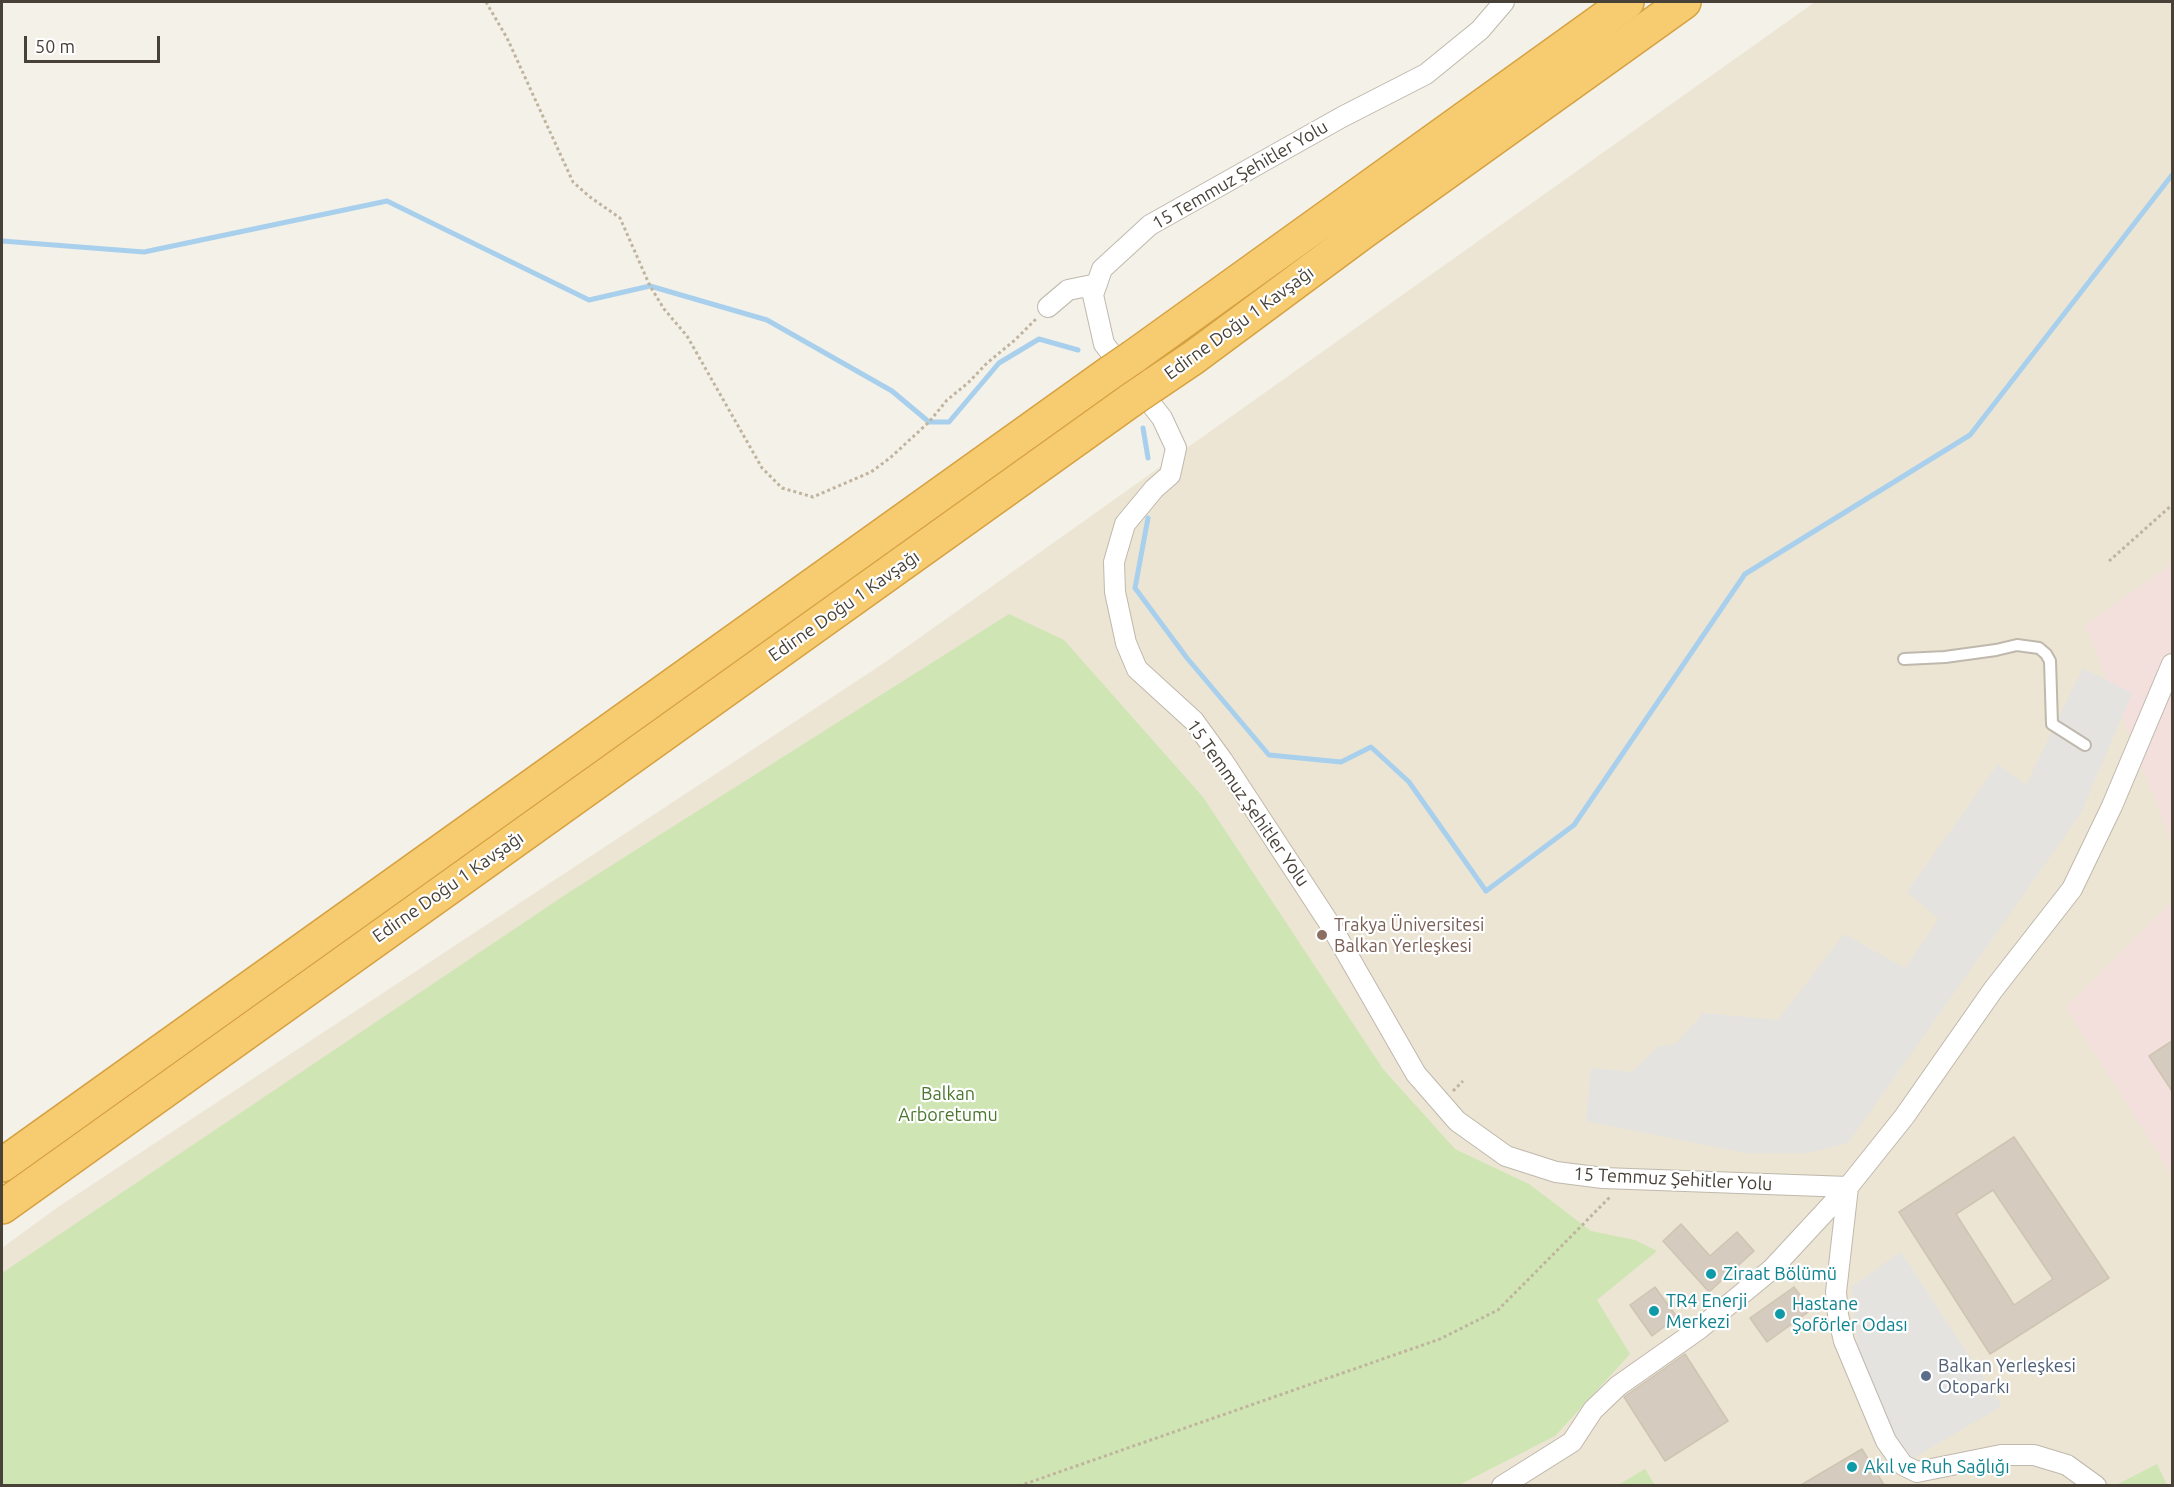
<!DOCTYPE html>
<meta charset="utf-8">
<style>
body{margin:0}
#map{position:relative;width:2174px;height:1487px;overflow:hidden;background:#f4f1e9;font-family:Ubuntu,sans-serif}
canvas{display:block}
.frame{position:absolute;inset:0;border:3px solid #474138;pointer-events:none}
.scale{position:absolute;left:24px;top:36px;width:136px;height:27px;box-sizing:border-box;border:3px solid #474138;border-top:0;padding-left:8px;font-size:18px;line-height:21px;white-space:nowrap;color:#474138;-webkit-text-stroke:4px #fff;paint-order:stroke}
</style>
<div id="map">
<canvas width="2174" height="1487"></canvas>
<div class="frame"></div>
<div class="scale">50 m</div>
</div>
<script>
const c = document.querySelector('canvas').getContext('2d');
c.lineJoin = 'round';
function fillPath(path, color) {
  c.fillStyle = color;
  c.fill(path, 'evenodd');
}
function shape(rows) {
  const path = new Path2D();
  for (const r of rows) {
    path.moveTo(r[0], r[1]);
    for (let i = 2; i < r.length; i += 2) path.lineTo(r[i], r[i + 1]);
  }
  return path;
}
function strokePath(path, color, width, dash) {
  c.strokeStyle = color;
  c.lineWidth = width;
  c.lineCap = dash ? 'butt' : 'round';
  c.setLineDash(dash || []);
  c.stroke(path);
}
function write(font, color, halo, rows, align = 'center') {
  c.font = font + ' Ubuntu,sans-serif';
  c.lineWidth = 4.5;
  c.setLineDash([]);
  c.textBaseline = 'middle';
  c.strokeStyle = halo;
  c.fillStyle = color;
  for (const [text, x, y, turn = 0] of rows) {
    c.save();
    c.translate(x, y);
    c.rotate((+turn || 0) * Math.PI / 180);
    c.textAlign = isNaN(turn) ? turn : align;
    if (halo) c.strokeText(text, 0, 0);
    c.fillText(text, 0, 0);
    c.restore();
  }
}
const education = shape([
 [1815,2,2172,2,2172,1485,2,1485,2,1248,58,1207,884,663]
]);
const medical = shape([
 [2172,564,2172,842,2085,625],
 [2172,902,2172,1175,2066,1008]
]);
const green = shape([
 [1009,614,1064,640,1203,797,1383,1069,1455,1149,1529,1184,1591,1231,1635,1240,1657,1251,1597,1300,1630,1354,1555,1436,1457,1486,2,1485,2,1273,571,891],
 [2157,1464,2167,1485,2116,1485],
 [1645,1469,1655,1485,1618,1485]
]);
const parking = shape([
 [2083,668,2132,693,2081,813,1848,1143,1807,1153,1746,1153,1586,1121,1591,1068,1632,1072,1659,1046,1676,1044,1703,1013,1778,1020,1844,934,1905,968,1939,919,1907,892,1998,764,2026,785],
 [1901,1252,2002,1406,1905,1463,1858,1346,1851,1287]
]);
const stream = shape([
 [2,241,144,252,387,201,589,300,650,286,767,320,892,391,929,422,949,422,999,363,1039,339,1078,350],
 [1143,428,1148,458],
 [1148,518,1135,588,1187,658,1269,755,1341,762,1371,747,1409,782,1486,891,1574,825,1745,574,1970,435,2172,175]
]);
const building = shape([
 [2172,1041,2172,1091,2149,1056,2172,1041],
 [2014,1137,2109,1278,1990,1354,1899,1212,2014,1137],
 [1993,1190,2053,1279,2014,1305,1956,1214,1993,1190],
 [1681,1224,1710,1256,1737,1232,1754,1251,1709,1292,1663,1241,1681,1224],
 [1655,1287,1677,1317,1652,1336,1630,1305,1655,1287],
 [1794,1287,1811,1310,1767,1342,1750,1318,1794,1287],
 [1685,1354,1728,1421,1665,1461,1624,1397,1685,1354],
 [1862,1449,1884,1485,1801,1485,1862,1449]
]);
const path = shape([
 [486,2,507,38,573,182,590,197,620,218,650,286,664,309,687,336,762,468,782,488,813,497,871,472,890,458,929,422,947,400,968,383,987,363,1015,340,1036,319],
 [2109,561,2172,505],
 [1453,1091,1463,1081],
 [1019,1486,1440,1339,1498,1310,1610,1197]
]);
const lane = shape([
 [1904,659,1945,657,1996,650,2017,645,2039,648,2046,654,2050,661,2052,724,2085,745]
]);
const street = shape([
 [1504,2,1480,30,1426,74,1342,117,1150,225,1102,269,1093,295,1104,344,1162,418,1176,448,1170,475,1154,489,1125,524,1114,562,1115,592,1126,643,1137,669,1194,721,1223,761,1331,926,1416,1074,1457,1121,1506,1156,1556,1172,1603,1178,1848,1187,1836,1292,1838,1315,1844,1341,1886,1441,1903,1465,1917,1472,2001,1455,2034,1455,2067,1465,2096,1486],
 [1048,307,1068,290,1097,284],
 [1502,1486,1572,1442,1593,1410,1618,1386,1699,1329,1772,1269,1848,1187,1904,1117,1993,990,2072,889,2112,806,2172,664]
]);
const highway = shape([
 [1133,357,1627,2],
 [1153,385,1193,358,1363,232,1684,2],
 [2,1165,1111,372],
 [2,1207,1131,400]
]);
const highwayBridge = shape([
 [1111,372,1133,357],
 [1131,400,1153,385]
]);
const markers = [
 [1322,935,6,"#8d6e63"],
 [1711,1274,6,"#0f9aa8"],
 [1654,1311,6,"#0f9aa8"],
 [1780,1314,6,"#0f9aa8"],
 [1926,1376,6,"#5c6f8a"],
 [1852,1467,6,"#0f9aa8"]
];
const streetNames = [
 ["15 Temmuz Şehitler Yolu",1240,175,-30],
 ["Edirne Doğu 1 Kavşağı",1239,323,-36],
 ["Edirne Doğu 1 Kavşağı",844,606,-35],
 ["15 Temmuz Şehitler Yolu",1248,803,55],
 ["Edirne Doğu 1 Kavşağı",448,887,-35],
 ["15 Temmuz Şehitler Yolu",1673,1179,3]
];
const educationNames = [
 ["Trakya Üniversitesi",1334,925],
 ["Balkan Yerleşkesi",1334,946]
];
const parkNames = [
 ["Balkan",948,1094],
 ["Arboretumu",948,1115]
];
const cultureNames = [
 ["Ziraat Bölümü",1723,1274],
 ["TR4 Enerji",1666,1301],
 ["Merkezi",1666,1322],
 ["Hastane",1792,1304],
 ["Şoförler Odası",1792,1325],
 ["Akıl ve Ruh Sağlığı",1864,1467]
];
const serviceNames = [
 ["Balkan Yerleşkesi",1938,1366],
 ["Otoparkı",1938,1387]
];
fillPath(education, '#ece5d4');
fillPath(medical, '#f3e0dd');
fillPath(green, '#cfe6b4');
fillPath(parking, '#e5e3e0');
strokePath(stream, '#a8d0ed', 5);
fillPath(building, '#d5ccbf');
strokePath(building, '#cfc4b2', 1.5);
strokePath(lane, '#bfb8ac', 14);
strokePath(street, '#bfb8ac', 22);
strokePath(highway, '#d6a140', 36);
strokePath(path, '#c0b49e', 3, [3, 3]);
strokePath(lane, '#fff', 10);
strokePath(street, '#fff', 20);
strokePath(highway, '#f7cc71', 33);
strokePath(highwayBridge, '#d6a140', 36, []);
strokePath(highwayBridge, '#f7cc71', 33);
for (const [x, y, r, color] of markers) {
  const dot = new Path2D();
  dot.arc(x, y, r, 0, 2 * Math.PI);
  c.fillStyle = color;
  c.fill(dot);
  strokePath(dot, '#fff', 2);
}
write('18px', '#474138', '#fff', streetNames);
write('18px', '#785e54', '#fff', educationNames, 'left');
write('18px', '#48772d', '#fff', parkNames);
write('18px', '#0d838f', '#fff', cultureNames, 'left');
write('18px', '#4e5e75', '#fff', serviceNames, 'left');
</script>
